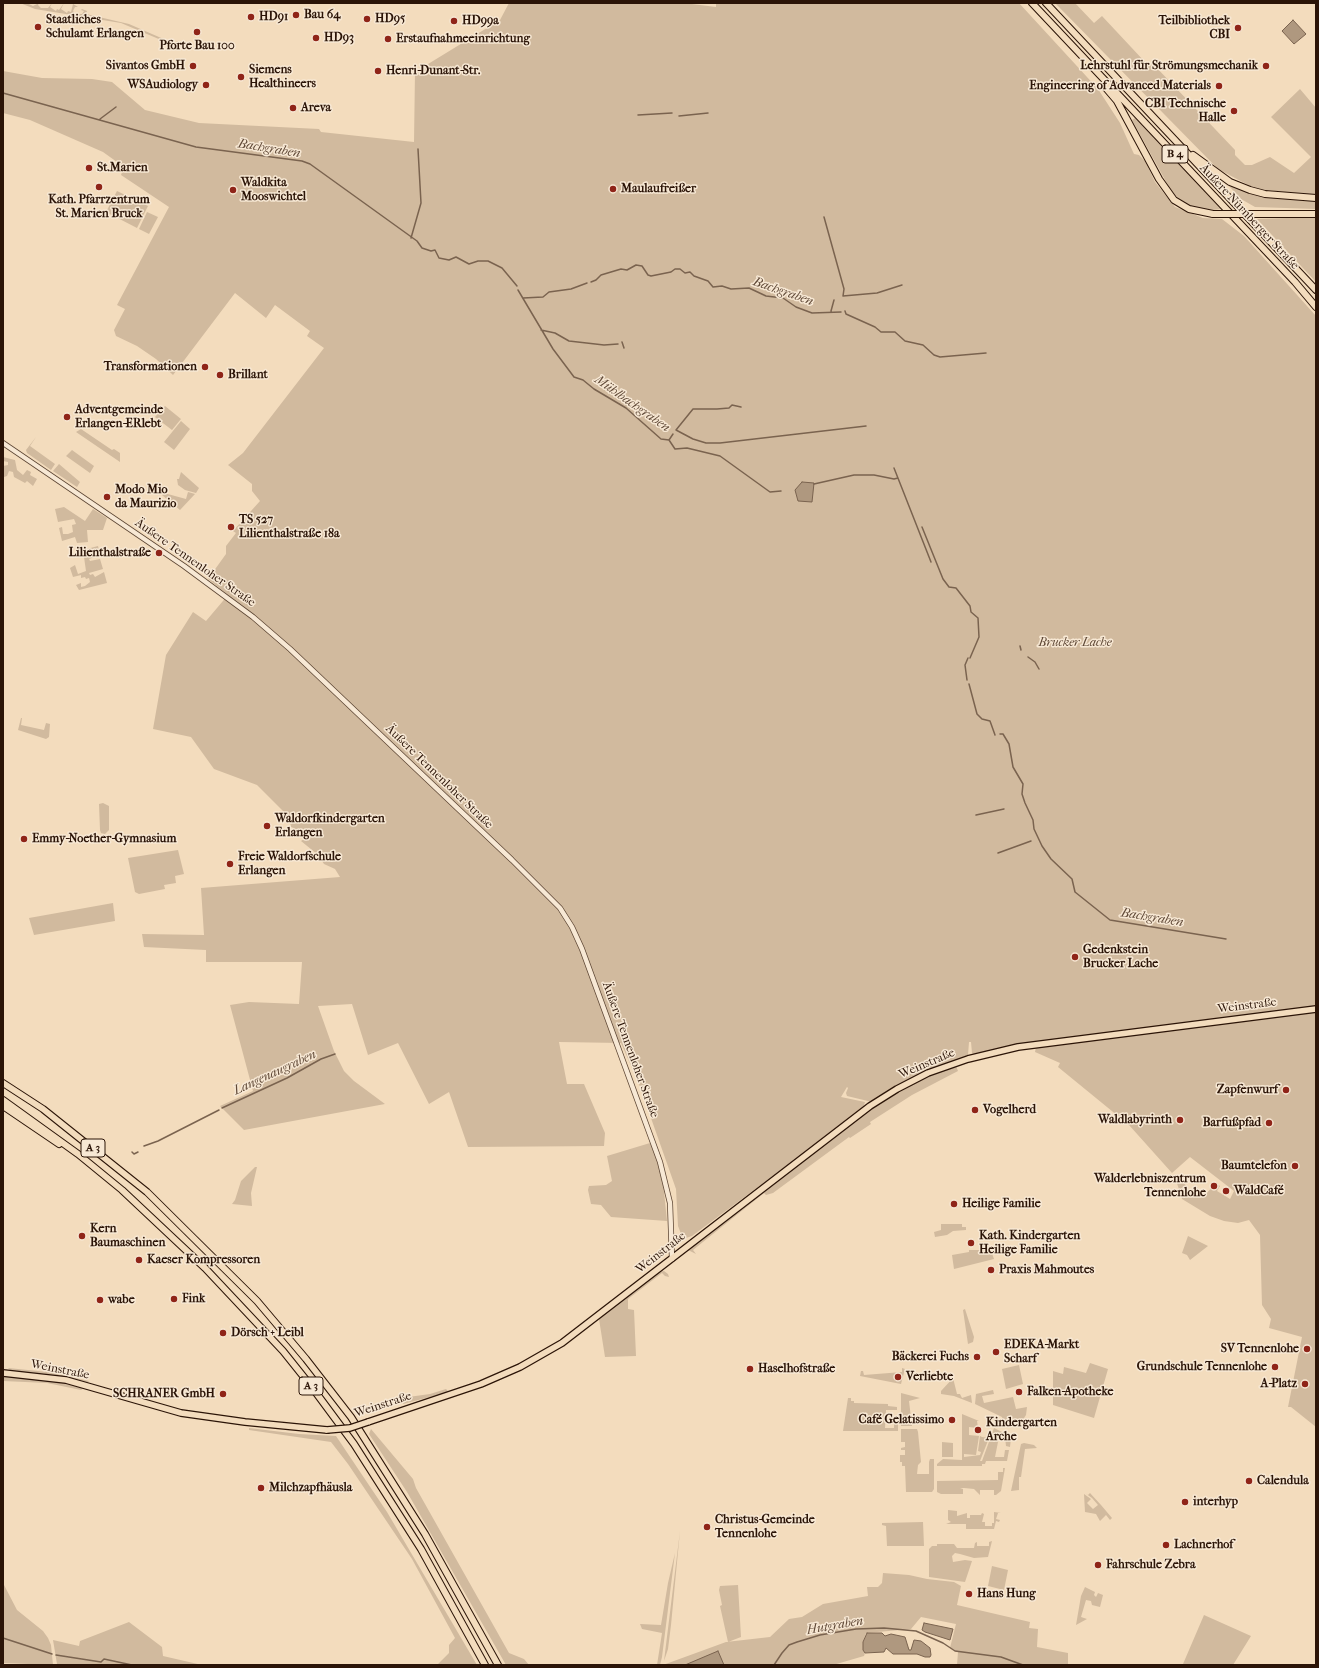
<!DOCTYPE html>
<meta charset="utf-8">
<style>
body{margin:0}
#map{position:relative;width:1319px;height:1668px;overflow:hidden;background:#f3dcbd;font-family:"IM FELL French Canon",serif}
canvas{display:block}
.frame{position:absolute;inset:0;border:4px solid #2b1407;pointer-events:none}
</style>
<div id="map">
<canvas width="1319" height="1668"></canvas>
<div class="frame"></div>
</div>
<script>
const c = document.querySelector('canvas').getContext('2d');
c.lineJoin = 'round';
function fillPath(path, color) {
  c.fillStyle = color;
  c.fill(path, 'evenodd');
}
function shape(rows) {
  const path = new Path2D();
  for (const r of rows) {
    path.moveTo(r[0], r[1]);
    for (let i = 2; i < r.length; i += 2) path.lineTo(r[i], r[i + 1]);
  }
  return path;
}
function strokePath(path, color, width, dash) {
  c.strokeStyle = color;
  c.lineWidth = width;
  c.lineCap = dash ? 'butt' : 'round';
  c.setLineDash(dash || []);
  c.stroke(path);
}
function write(font, color, halo, rows, align = 'center') {
  c.font = font + ' "IM FELL French Canon",serif';
  c.lineWidth = 3;
  c.setLineDash([]);
  c.textBaseline = 'middle';
  c.strokeStyle = halo;
  c.fillStyle = color;
  for (const [text, x, y, turn = 0] of rows) {
    c.save();
    c.translate(x, y);
    c.rotate((+turn || 0) * Math.PI / 180);
    c.textAlign = isNaN(turn) ? turn : align;
    if (halo) c.strokeText(text, 0, 0);
    c.fillText(text, 0, 0);
    c.restore();
  }
}
const green = shape([
 [20,3,27,3,33,6,39,3,38,5,41,8,48,8,52,3,50,7,56,11,57,9,59,10,64,3,61,9,67,13,68,11,71,12,73,4,78,7,75,7,73,11,75,14,82,14,84,11,81,10,82,9,87,11,86,14,129,24,175,44,177,41,181,45,180,48,121,23,35,9],
 [509,3,684,3,716,7,716,3,1019,3,1098,89,1120,123,1134,154,1139,155,1145,161,1155,182,1175,207,1203,218,1222,219,1244,236,1316,316,1316,1007,1026,1044,974,1054,972,1053,971,1042,969,1042,968,1055,914,1077,872,1102,847,1096,846,1093,848,1088,847,1087,841,1097,865,1102,863,1109,692,1236,683,1239,678,1226,676,1189,639,1084,621,1043,559,1042,567,1084,584,1084,605,1133,604,1146,468,1147,449,1092,429,1104,398,1043,368,1055,352,1004,318,1006,334,1051,344,1071,354,1081,385,1104,244,1130,220,1106,253,1091,230,1005,249,1002,299,1004,302,962,206,962,206,950,144,947,142,934,204,935,201,888,340,877,335,869,324,864,320,858,317,858,317,854,301,841,304,839,294,828,291,827,289,817,257,785,214,769,191,737,153,729,166,655,193,612,206,621,228,595,208,579,226,554,226,546,236,533,233,531,260,501,252,491,252,484,228,465,243,453,324,348,307,336,310,331,275,305,266,318,235,293,173,375,156,359,137,346,116,336,114,330,125,309,117,305,169,207,121,175,124,167,103,152,30,120,3,113,3,71,42,78,92,79,112,82,145,110,199,123,319,129,321,132,414,142,415,72,500,20],
 [1055,3,1075,3,1094,23,1102,16,1145,62,1155,66,1235,150,1235,155,1245,165,1252,165,1270,157,1294,173,1311,157,1271,117,1300,89,1316,108,1316,195,1265,190,1250,186,1218,169],
 [1135,118,1159,142,1221,209,1213,210,1192,207,1176,196,1169,187,1132,120],
 [1229,186,1316,201,1316,209,1255,207,1241,199],
 [117,191,148,206,137,228,106,212],
 [147,212,158,217,149,234,139,229],
 [1316,217,1316,282,1257,219],
 [165,406,181,419,172,430,155,417],
 [181,421,190,429,174,450,164,442],
 [81,429,112,450,114,449,120,453,120,462,76,432],
 [36,437,30,446,55,464,51,470,27,453,26,450],
 [72,450,94,466,90,473,66,456],
 [3,457,15,460,17,470,23,475,27,470,31,472,30,475,37,479,33,486,27,481,25,483,14,477,13,472,9,471,7,476,4,477,3,466,8,465,8,462,3,461],
 [59,464,80,482,77,487,53,471],
 [181,472,199,488,196,493,185,490,178,485,177,479,179,479],
 [188,492,195,494,180,510,162,495,164,493,186,499],
 [64,507,85,521,93,509,107,518,103,530,87,530,88,542,77,543,75,537,62,541,59,528,62,527,63,534,68,534,73,532,72,525,76,524,74,519,58,522,55,509],
 [98,546,100,555,89,559,90,561,100,559,103,569,89,573,90,575,93,574,95,577,104,572,107,583,79,590,76,585,81,583,81,587,85,586,90,582,89,578,86,579,85,577,81,578,81,575,73,577,70,568,75,565,78,574,86,571,83,550],
 [21,718,22,718,21,725,44,730,46,723,50,724,49,737,46,739,18,730],
 [103,803,109,806,109,830,105,834,101,833,100,830,99,804],
 [178,850,184,874,175,876,176,883,164,885,165,889,139,894,135,892,128,858],
 [113,903,115,921,34,935,29,918],
 [1316,1011,1316,1427,1291,1407,1288,1407,1302,1337,1269,1328,1271,1319,1262,1305,1260,1235,1249,1220,1238,1223,1224,1221,1210,1216,1182,1199,1176,1180,1179,1177,1191,1192,1197,1187,1204,1196,1216,1183,1220,1186,1217,1191,1230,1199,1234,1191,1190,1157,1172,1173,1129,1125,1058,1067,1060,1063,1035,1052,1036,1047],
 [956,1066,958,1071,912,1095,870,1122,871,1124,850,1138,849,1137,773,1193,766,1195,764,1193,693,1250,696,1254,688,1250,743,1209,852,1123,882,1102,927,1077],
 [650,1143,657,1159,663,1182,667,1221,611,1217,601,1205,591,1204,588,1190,589,1186,606,1185,612,1181,607,1156],
 [255,1167,257,1167,251,1193,252,1206,232,1204,235,1200,241,1181],
 [941,1224,962,1224,962,1227,966,1227,966,1230,953,1231,947,1235,935,1237,934,1232,941,1230],
 [1188,1236,1208,1246,1190,1260,1187,1255,1182,1253],
 [984,1248,990,1248,994,1259,954,1269,952,1255,969,1252,969,1250,982,1250],
 [664,1271,668,1274,669,1277,665,1276,662,1273,628,1299,628,1309,634,1310,636,1356,605,1357,599,1319,659,1272],
 [965,1309,974,1337,973,1342,968,1344,963,1310],
 [1090,1363,1108,1369,1094,1418,1053,1405,1053,1371,1063,1374,1064,1367,1086,1373],
 [1019,1365,1023,1384,1006,1389,1002,1369],
 [8,1368,48,1372,89,1381,87,1383,47,1374,11,1371],
 [902,1368,905,1369,901,1384,860,1376,861,1371,863,1371,864,1375,902,1372],
 [3,1376,49,1380,84,1388,81,1390,47,1383,3,1381],
 [953,1378,957,1394,960,1394,962,1398,971,1395,972,1403,954,1396,941,1394,941,1391],
 [446,1389,449,1392,403,1404,401,1398,430,1394],
 [993,1390,994,1394,982,1396,984,1403,1013,1397,1016,1409,1027,1407,1026,1415,1019,1426,1015,1427,1003,1420,1002,1417,975,1404,976,1394],
 [901,1393,920,1398,909,1401,912,1426,901,1426],
 [848,1398,851,1398,851,1401,854,1401,854,1403,888,1404,888,1406,897,1407,897,1410,886,1410,885,1428,894,1428,894,1424,898,1424,898,1431,843,1431],
 [962,1414,979,1421,977,1421,978,1428,969,1427,969,1435,979,1436,976,1455,964,1454,964,1457,980,1455,981,1452,978,1451,980,1436,982,1437,989,1438,980,1461,982,1461,994,1428,1010,1436,1011,1438,1010,1447,1006,1446,1005,1437,999,1437,995,1457,1004,1457,1005,1450,1009,1450,1007,1461,986,1461,985,1464,982,1464,982,1466,937,1466,937,1464,943,1459,962,1460],
 [249,1428,299,1434,336,1436,387,1512,477,1665,437,1665,449,1653,449,1645,455,1638,412,1559,348,1464,331,1442,249,1430],
 [371,1429,413,1479,416,1488,509,1653,524,1659,529,1665,506,1665,407,1492,369,1434],
 [901,1429,917,1429,918,1432,921,1462,918,1465,917,1474,929,1474,929,1462,930,1459,934,1459,934,1489,932,1492,906,1492,905,1466,902,1466,902,1462,900,1462,900,1455,905,1455,905,1450,901,1450,901,1448,905,1447,905,1442,901,1442],
 [942,1442,953,1443,953,1457,942,1457],
 [1024,1443,1034,1445,1037,1448,1025,1449,1021,1477,1019,1477,1019,1490,1011,1491,1021,1444],
 [1003,1468,1005,1468,1001,1491,996,1495,994,1495,994,1490,980,1490,980,1495,974,1489,964,1488,960,1488,963,1489,963,1494,941,1494,937,1492,937,1481,998,1480,998,1472,1003,1472],
 [1085,1493,1088,1495,1090,1493,1101,1505,1112,1518,1110,1520,1106,1515,1100,1521,1096,1514,1085,1512,1084,1494,1091,1499,1087,1503,1093,1509,1098,1505,1092,1498],
 [948,1510,957,1511,957,1516,967,1513,967,1518,970,1518,970,1515,981,1515,982,1513,984,1514,982,1522,985,1522,985,1526,992,1526,992,1523,994,1523,994,1512,1001,1513,998,1513,996,1519,1000,1520,999,1522,996,1521,994,1529,966,1529,966,1524,946,1524,951,1522,948,1520],
 [923,1522,924,1546,887,1546,886,1526,882,1525,882,1523],
 [680,1531,671,1625,668,1649,664,1661],
 [992,1541,988,1557,974,1558,960,1554,955,1553,952,1556,953,1562,965,1560,972,1561,965,1582,929,1577,929,1549,932,1546,937,1546,937,1544,954,1544,957,1548,974,1548,975,1543,977,1542,977,1546,989,1546,989,1542],
 [675,1553,662,1657,660,1665,657,1665,662,1633,642,1629,640,1624,661,1625,668,1583],
 [992,1566,1008,1570,1004,1590,988,1586],
 [883,1573,909,1575,927,1579,954,1582,961,1586,957,1605,1030,1622,1029,1628,1038,1629,1037,1647,1068,1653,1068,1665,957,1665,958,1652,950,1648,956,1624,921,1617,911,1629,866,1633,863,1642,863,1650,865,1653,864,1656,833,1665,663,1665,726,1642,770,1637,789,1619,802,1617,823,1604,868,1596,867,1587,878,1587,882,1583],
 [3,1583,17,1610,43,1631,48,1638,51,1645,53,1665,3,1663],
 [738,1585,741,1637,728,1642,720,1606,722,1605,719,1590,720,1586],
 [1085,1587,1095,1592,1094,1595,1096,1597,1098,1593,1103,1595,1100,1607,1092,1605,1091,1601,1086,1600,1081,1617,1087,1619,1076,1625,1081,1596],
 [1204,1615,1251,1636,1233,1665,1185,1665,1183,1664],
 [129,1622,162,1647,163,1656,202,1665,57,1664,53,1640,79,1646,80,1641]
]);
const water = shape([
 [1293,20,1306,34,1294,44,1282,31,1293,20],
 [802,482,814,483,812,502,798,501,795,490,802,482],
 [924,1623,953,1629,950,1640,925,1632,922,1630,924,1623],
 [867,1633,882,1633,885,1636,891,1634,905,1637,909,1650,911,1650,914,1640,921,1641,930,1648,931,1655,930,1657,925,1657,917,1654,893,1654,886,1648,884,1652,865,1653,863,1650,863,1642,867,1633],
 [718,1651,724,1665,685,1665,718,1651]
]);
const stream = shape([
 [3,93,196,147,302,161,310,164,417,241,422,248,431,251,435,250,439,258,449,260,456,257,469,264,478,261,488,261,502,268,517,286],
 [638,115,672,113],
 [679,116,708,113],
 [100,119,116,107],
 [824,217,844,289,843,296,877,293,902,285],
 [411,238,421,203,418,149],
 [591,282,596,280,601,275,621,269,627,270,636,265,642,266,648,275,651,276,671,272,675,269,680,269,685,273,690,272,694,276,708,281,713,287,722,286,731,289,749,288,766,296,783,298,796,307,812,313,841,312],
 [518,290,553,349,574,377,583,380,594,389,626,408,661,439,669,440,675,449,687,448,720,456,770,492,781,491],
 [523,298,543,297,549,292,571,289,587,283],
 [831,311,834,300],
 [845,311,846,314,875,327,881,332,895,332,905,341,923,345,934,355,940,357,986,353],
 [541,330,555,333,569,341,604,345,618,344],
 [622,342,624,348],
 [741,407,732,405,729,408,717,409,693,409,676,430,693,439,706,443,720,443,866,426],
 [669,440,673,434],
 [894,468,931,562],
 [814,484,854,475,874,475,894,479,898,478],
 [922,527,943,579,949,587,956,588,970,606,971,612,978,618,979,637,970,658],
 [1020,646,1021,650],
 [1028,657,1035,662,1039,669],
 [967,680,965,665,968,658],
 [969,684,977,714,982,719,990,721,995,735],
 [1000,734,1003,734,1009,744,1013,767,1023,784,1022,794,1025,803,1033,820,1034,829,1042,846,1051,859,1072,879,1075,892,1110,920,1226,939],
 [976,815,1004,809],
 [998,853,1031,841],
 [222,1108,287,1078,321,1059,335,1054],
 [144,1146,158,1141,219,1110],
 [132,1152,134,1154,138,1152],
 [3,1638,52,1654],
 [56,1655,101,1662,104,1659,132,1665],
 [774,1665,782,1653,789,1645,797,1642,820,1635,856,1629,884,1628,916,1631,943,1643,955,1651,1001,1657,1023,1665]
]);
const minor = shape([
 [3,443,184,566,253,617,290,649,512,860,560,908,572,927,582,949,660,1162,670,1203,672,1259]
]);
const major = shape([
 [3,1373,66,1380,181,1413,245,1422,327,1430],
 [368,1422,481,1384,520,1367,562,1343,870,1106,897,1089,928,1073,968,1059,1018,1047,1316,1009]
]);
const highway = shape([
 [1032,3,1295,282,1316,307],
 [1046,3,1316,290],
 [1105,87,1117,101,1159,179,1174,200,1189,209,1213,214],
 [1193,155,1230,182,1250,190,1265,194,1316,198],
 [1264,214,1316,214],
 [3,1083,43,1109,147,1192,257,1301,306,1359,351,1417,425,1534,498,1665],
 [3,1100,78,1154,122,1190,205,1268,283,1351,311,1386,354,1444,421,1549,485,1665],
 [3,1106,59,1144]
]);
const majorBridge = shape([
 [327,1430,350,1428,368,1422]
]);
const highwayBridge = shape([
 [1213,214,1264,214]
]);
const markers = [
 [296,15,4,"#8f2418"],
 [251,17,4,"#8f2418"],
 [367,19,4,"#8f2418"],
 [454,21,4,"#8f2418"],
 [38,27,4,"#8f2418"],
 [1238,28,4,"#8f2418"],
 [197,32,4,"#8f2418"],
 [316,38,4,"#8f2418"],
 [388,39,4,"#8f2418"],
 [193,66,4,"#8f2418"],
 [1266,66,4,"#8f2418"],
 [378,71,4,"#8f2418"],
 [241,77,4,"#8f2418"],
 [206,85,4,"#8f2418"],
 [1219,86,4,"#8f2418"],
 [293,108,4,"#8f2418"],
 [1234,111,4,"#8f2418"],
 [89,168,4,"#8f2418"],
 [99,187,4,"#8f2418"],
 [613,189,4,"#8f2418"],
 [233,190,4,"#8f2418"],
 [205,367,4,"#8f2418"],
 [220,375,4,"#8f2418"],
 [67,417,4,"#8f2418"],
 [107,497,4,"#8f2418"],
 [231,527,4,"#8f2418"],
 [159,553,4,"#8f2418"],
 [267,826,4,"#8f2418"],
 [24,839,4,"#8f2418"],
 [230,864,4,"#8f2418"],
 [1075,957,4,"#8f2418"],
 [1286,1090,4,"#8f2418"],
 [975,1110,4,"#8f2418"],
 [1180,1120,4,"#8f2418"],
 [1269,1123,4,"#8f2418"],
 [1295,1166,4,"#8f2418"],
 [1214,1186,4,"#8f2418"],
 [1226,1191,4,"#8f2418"],
 [954,1204,4,"#8f2418"],
 [82,1236,4,"#8f2418"],
 [971,1243,4,"#8f2418"],
 [139,1260,4,"#8f2418"],
 [991,1270,4,"#8f2418"],
 [174,1299,4,"#8f2418"],
 [100,1300,4,"#8f2418"],
 [223,1333,4,"#8f2418"],
 [1307,1349,4,"#8f2418"],
 [996,1352,4,"#8f2418"],
 [977,1357,4,"#8f2418"],
 [1275,1367,4,"#8f2418"],
 [750,1369,4,"#8f2418"],
 [898,1377,4,"#8f2418"],
 [1305,1384,4,"#8f2418"],
 [1019,1392,4,"#8f2418"],
 [223,1394,4,"#8f2418"],
 [952,1420,4,"#8f2418"],
 [978,1430,4,"#8f2418"],
 [1249,1481,4,"#8f2418"],
 [261,1488,4,"#8f2418"],
 [1185,1502,4,"#8f2418"],
 [707,1527,4,"#8f2418"],
 [1166,1545,4,"#8f2418"],
 [1098,1565,4,"#8f2418"],
 [969,1594,4,"#8f2418"]
];
const shields = [
 [1175,154,26],
 [93,1148,24],
 [311,1386,24]
];
const shieldNames = [
 ["B 4",1175,154],
 ["A 3",93,1148],
 ["A 3",311,1386]
];
const poiNames = [
 ["Bau 64",304,15],
 ["HD91",259,17],
 ["HD95",375,19],
 ["Staatliches",46,20],
 ["Schulamt Erlangen",46,34],
 ["HD99a",462,21],
 ["Teilbibliothek",1230,21,"right"],
 ["CBI",1230,35,"right"],
 ["HD93",324,38],
 ["Erstaufnahmeeinrichtung",396,39],
 ["Pforte Bau 100",197,46,"center"],
 ["Sivantos GmbH",185,66,"right"],
 ["Lehrstuhl für Strömungsmechanik",1258,66,"right"],
 ["Siemens",249,70],
 ["Healthineers",249,84],
 ["Henri-Dunant-Str.",386,71],
 ["WSAudiology",198,85,"right"],
 ["Engineering of Advanced Materials",1211,86,"right"],
 ["CBI Technische",1226,104,"right"],
 ["Halle",1226,118,"right"],
 ["Areva",301,108],
 ["St.Marien",97,168],
 ["Waldkita",241,183],
 ["Mooswichtel",241,197],
 ["Maulaufreißer",621,189],
 ["Kath. Pfarrzentrum",99,200,"center"],
 ["St. Marien Bruck",99,214,"center"],
 ["Transformationen",197,367,"right"],
 ["Brillant",228,375],
 ["Adventgemeinde",75,410],
 ["Erlangen-ERlebt",75,424],
 ["Modo Mio",115,490],
 ["da Maurizio",115,504],
 ["TS 527",239,520],
 ["Lilienthalstraße 18a",239,534],
 ["Lilienthalstraße",151,553,"right"],
 ["Waldorfkindergarten",275,819],
 ["Erlangen",275,833],
 ["Emmy-Noether-Gymnasium",32,839],
 ["Freie Waldorfschule",238,857],
 ["Erlangen",238,871],
 ["Gedenkstein",1083,950],
 ["Brucker Lache",1083,964],
 ["Zapfenwurf",1278,1090,"right"],
 ["Vogelherd",983,1110],
 ["Waldlabyrinth",1172,1120,"right"],
 ["Barfußpfad",1261,1123,"right"],
 ["Baumtelefon",1287,1166,"right"],
 ["Walderlebniszentrum",1206,1179,"right"],
 ["Tennenlohe",1206,1193,"right"],
 ["WaldCafé",1234,1191],
 ["Heilige Familie",962,1204],
 ["Kern",90,1229],
 ["Baumaschinen",90,1243],
 ["Kath. Kindergarten",979,1236],
 ["Heilige Familie",979,1250],
 ["Kaeser Kompressoren",147,1260],
 ["Praxis Mahmoutes",999,1270],
 ["Fink",182,1299],
 ["wabe",108,1300],
 ["Dörsch + Leibl",231,1333],
 ["EDEKA-Markt",1004,1345],
 ["Scharf",1004,1359],
 ["SV Tennenlohe",1299,1349,"right"],
 ["Bäckerei Fuchs",969,1357,"right"],
 ["Grundschule Tennenlohe",1267,1367,"right"],
 ["Haselhofstraße",758,1369],
 ["Verliebte",906,1377],
 ["A-Platz",1297,1384,"right"],
 ["Falken-Apotheke",1027,1392],
 ["SCHRANER GmbH",215,1394,"right"],
 ["Café Gelatissimo",944,1420,"right"],
 ["Kindergarten",986,1423],
 ["Arche",986,1437],
 ["Calendula",1257,1481],
 ["Milchzapfhäusla",269,1488],
 ["interhyp",1193,1502],
 ["Christus-Gemeinde",715,1520],
 ["Tennenlohe",715,1534],
 ["Lachnerhof",1174,1545],
 ["Fahrschule Zebra",1106,1565],
 ["Hans Hung",977,1594]
];
const streetNames = [
 ["Äußere Nürnberger Straße",1249,217,47],
 ["Äußere Tennenloher Straße",195,563,35],
 ["Äußere Tennenloher Straße",439,777,44],
 ["Weinstraße",1247,1006,-7],
 ["Äußere Tennenloher Straße",630,1050,70],
 ["Weinstraße",927,1064,-23],
 ["Weinstraße",661,1253,-38],
 ["Weinstraße",60,1370,11],
 ["Weinstraße",383,1405,-18]
];
const parkNames = [
 ["Brucker Lache",1075,643]
];
const waterNames = [
 ["Bachgraben",269,149,9],
 ["Bachgraben",783,292,19],
 ["Mühlbachgraben",632,404,35],
 ["Bachgraben",1152,918,9],
 ["Langenaugraben",275,1073,-25],
 ["Hutgraben",835,1626,-10]
];
fillPath(green, '#d1ba9e');
fillPath(water, '#af987f');
strokePath(water, '#7a634f', 1);
strokePath(stream, '#7a634f', 1.5);
strokePath(minor, '#5d4634', 6);
strokePath(major, '#2b1407', 8);
strokePath(highway, '#2b1407', 8);
strokePath(minor, '#f7e8d4', 4.5);
strokePath(major, '#f3dcbd', 5.5);
strokePath(highway, '#f3dcbd', 6);
strokePath(majorBridge, '#2b1407', 8, []);
strokePath(highwayBridge, '#2b1407', 8, []);
strokePath(majorBridge, '#f3dcbd', 5.5);
strokePath(highwayBridge, '#f3dcbd', 6);
for (const [x, y, r, color] of markers) {
  const dot = new Path2D();
  dot.arc(x, y, r, 0, 2 * Math.PI);
  c.fillStyle = color;
  c.fill(dot);
  strokePath(dot, '#f7e8d4', 1.5);
}
for (const [x, y, w] of shields) {
  const box = new Path2D();
  box.roundRect(x - w / 2, y - 9, w, 18, 3);
  c.fillStyle = '#f7e8d4';
  c.fill(box);
  strokePath(box, '#2b1407', 1);
}
write('bold 11px', '#2b1407', null, shieldNames);
write('bold 12px', '#2b1407', '#f7e8d4', poiNames, 'left');
write('12px', '#2b1407', '#f7e8d4', streetNames);
write('italic 12px', '#5d4634', '#f7e8d4', parkNames);
write('italic 13px', '#604937', '#f7e8d4', waterNames);
</script>
